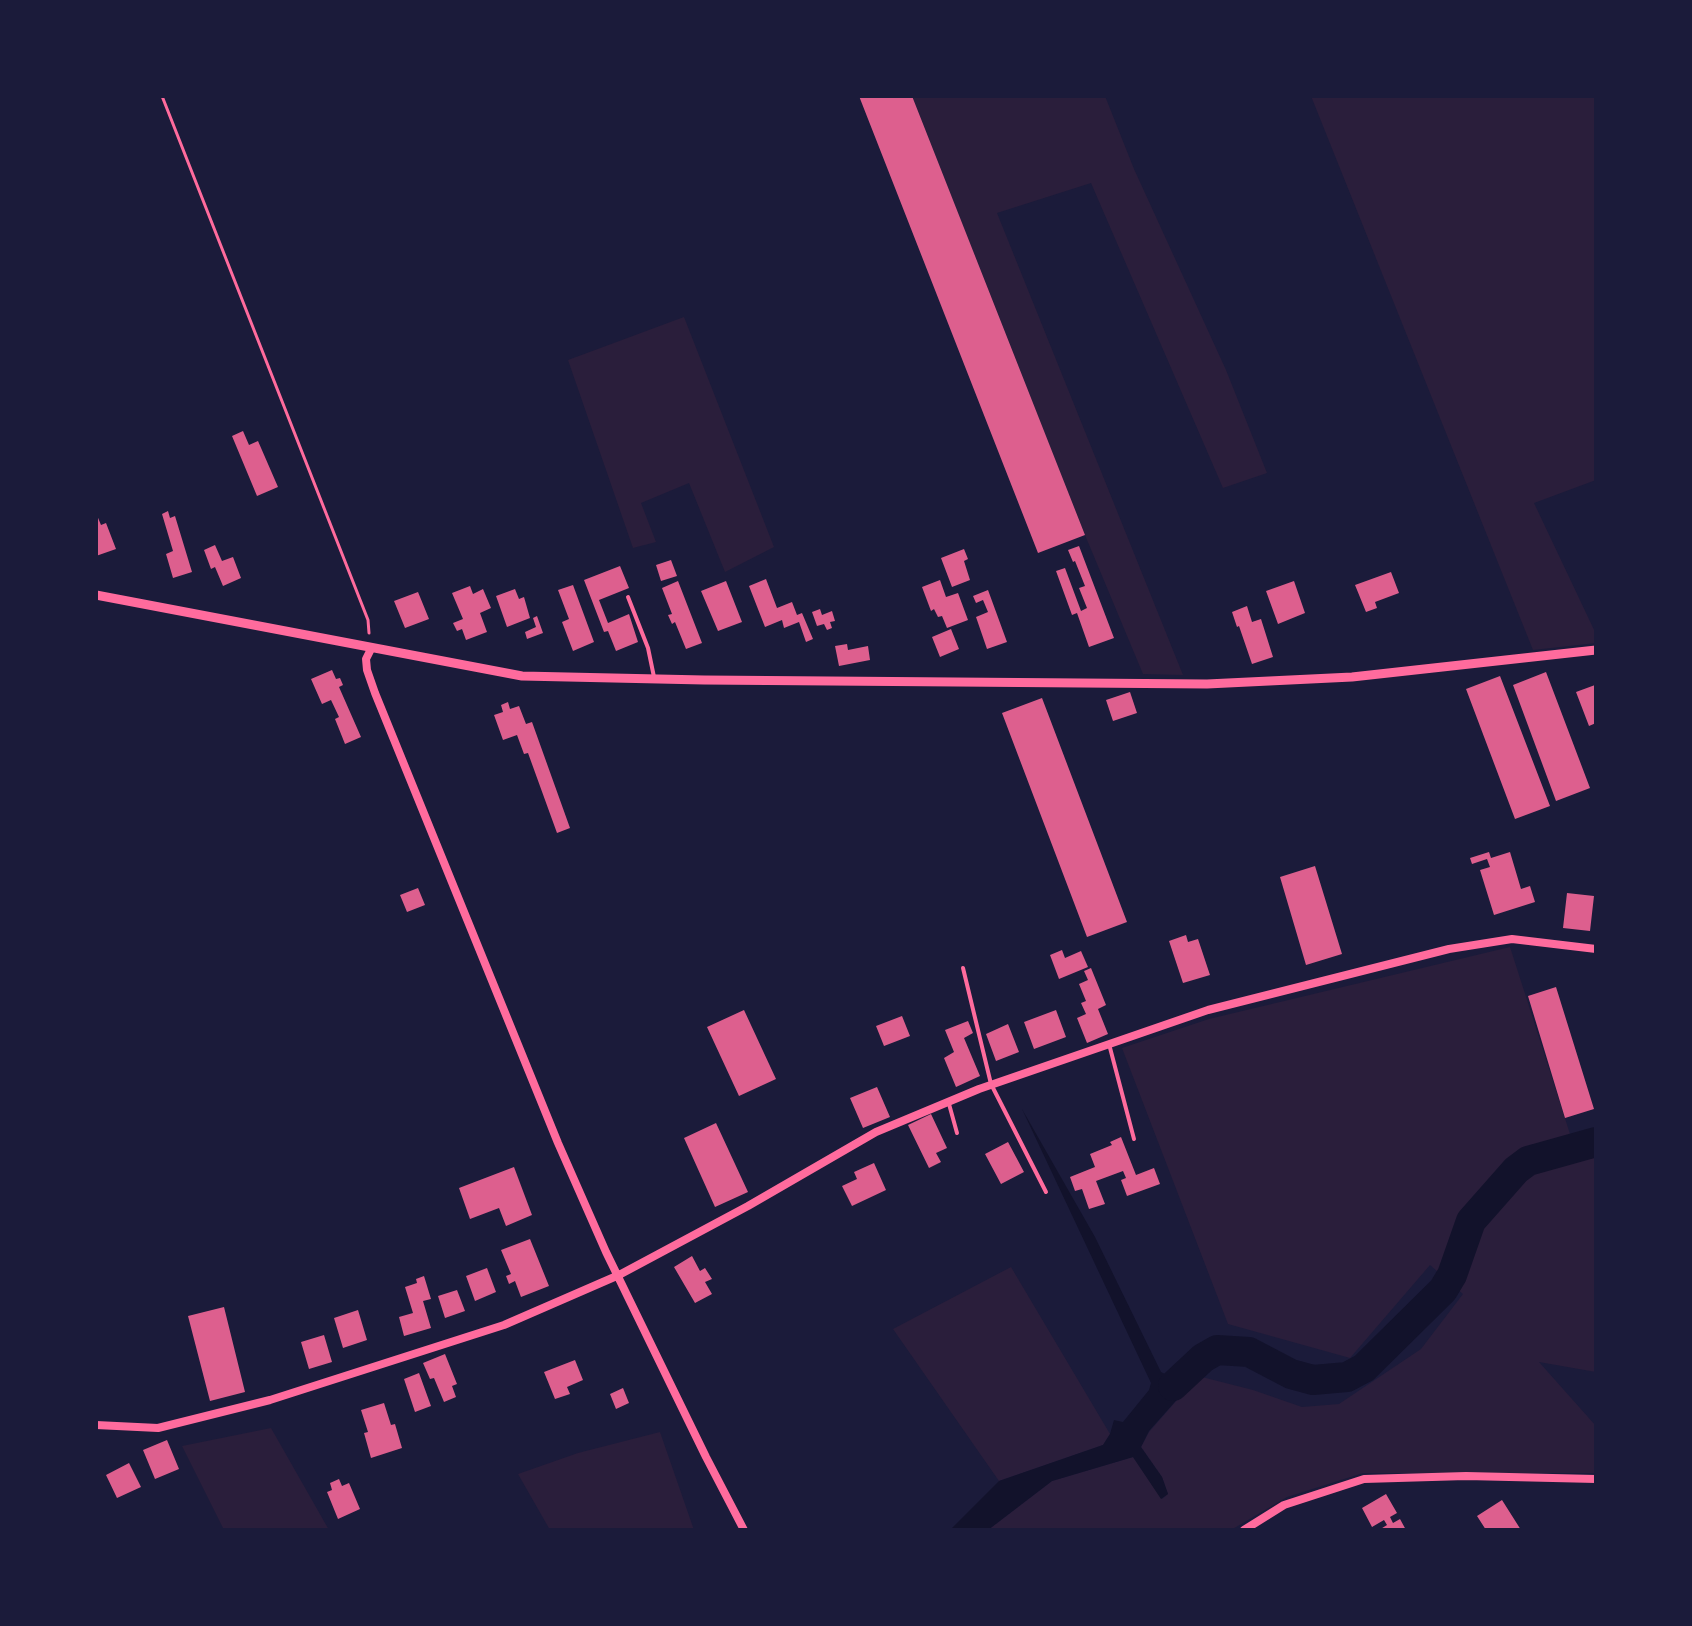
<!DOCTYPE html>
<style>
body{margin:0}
#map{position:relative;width:1692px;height:1626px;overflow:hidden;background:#1b1b3a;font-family:"Fira Sans",sans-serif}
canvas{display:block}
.frame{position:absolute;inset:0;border:98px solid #1b1b3a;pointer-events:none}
</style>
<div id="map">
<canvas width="1692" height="1626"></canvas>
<div class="frame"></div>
</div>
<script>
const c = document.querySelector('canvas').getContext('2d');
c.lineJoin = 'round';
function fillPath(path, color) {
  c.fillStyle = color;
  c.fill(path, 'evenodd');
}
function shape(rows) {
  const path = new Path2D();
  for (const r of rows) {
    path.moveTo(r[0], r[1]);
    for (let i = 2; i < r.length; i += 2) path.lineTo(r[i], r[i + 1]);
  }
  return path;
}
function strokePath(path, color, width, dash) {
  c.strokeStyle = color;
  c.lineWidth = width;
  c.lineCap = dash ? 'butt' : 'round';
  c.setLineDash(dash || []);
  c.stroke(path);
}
const green = shape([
 [912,96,1105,96,1134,169,1226,370,1267,473,1223,488,1091,183,997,213,1183,675,1143,674,1085,535],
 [1311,96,1596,96,1596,480,1534,503,1596,634,1596,643,1533,650],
 [684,317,774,547,725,572,689,483,641,503,656,542,633,548,568,360],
 [1510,947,1578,1159,1596,1155,1596,1372,1539,1362,1596,1426,1596,1473,1363,1473,1287,1497,1231,1530,988,1530,1052,1481,1133,1457,1162,1499,1168,1494,1162,1477,1141,1447,1149,1432,1198,1376,1253,1390,1302,1407,1339,1404,1421,1349,1463,1294,1430,1265,1350,1358,1228,1324,1122,1048,1209,1019],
 [1011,1267,1110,1434,1103,1445,999,1481,893,1329],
 [271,1428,329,1530,224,1530,182,1446],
 [660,1432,694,1530,550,1530,518,1474,578,1453]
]);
const water = shape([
 [1022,1109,1095,1237,1161,1372,1167,1375,1203,1358,1198,1376,1149,1431,1141,1447,1162,1477,1168,1494,1161,1499,1133,1457,1052,1481,988,1530,950,1530,999,1481,1103,1445,1110,1434,1114,1420,1123,1422,1149,1390,1151,1383]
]);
const river = shape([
 [1173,1386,1203,1358,1217,1350,1249,1352,1291,1374,1313,1380,1347,1377,1364,1368,1443,1290,1452,1275,1471,1221,1516,1170,1528,1161,1596,1142]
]);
const building = shape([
 [859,96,912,96,1085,535,1038,553],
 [243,431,249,445,258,441,278,487,257,496,232,436],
 [168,511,170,518,175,516,192,572,173,578,166,554,173,551,162,514],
 [96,513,101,525,106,523,116,549,96,556],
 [215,545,222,561,233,557,241,578,223,586,215,567,211,569,204,550],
 [1079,546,1114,638,1089,647,1077,613,1072,615,1056,571,1065,568,1081,611,1087,608,1079,588,1085,586,1075,561,1073,562,1068,550],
 [964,549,968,559,964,561,970,580,952,587,941,558],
 [671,560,677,576,661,581,656,565],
 [620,566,629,588,599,600,608,623,629,614,638,642,616,651,608,631,604,632,584,580],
 [1391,572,1399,593,1375,602,1377,608,1366,612,1355,585],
 [766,579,777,608,792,602,797,615,802,613,813,639,806,642,799,622,784,628,782,620,765,627,749,586],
 [940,580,946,597,958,593,968,620,947,628,942,616,938,617,934,609,931,611,922,587],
 [678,581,702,643,686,649,675,622,672,624,668,615,672,614,662,588],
 [726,581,742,622,718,631,701,591],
 [1294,581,1305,613,1278,624,1266,591],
 [573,585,594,642,573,651,562,622,569,619,558,590],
 [470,586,473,594,483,589,491,608,480,613,487,632,466,640,462,629,457,631,453,623,463,619,452,593],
 [515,589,519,599,524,597,530,618,507,627,496,596],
 [988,590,1007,642,987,649,976,617,988,612,983,600,976,603,973,596],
 [418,592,429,619,405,628,394,601],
 [1247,606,1252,622,1261,619,1273,657,1252,664,1239,626,1237,627,1232,612],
 [820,609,822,615,832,611,835,621,830,622,832,628,827,630,824,624,817,626,812,612],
 [537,616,543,633,527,639,525,632,536,627,533,618],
 [951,629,959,649,940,657,932,637],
 [847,644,848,650,868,646,870,660,839,666,835,646],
 [332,670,336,679,340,678,343,685,339,687,361,737,345,744,335,719,339,717,331,700,322,704,311,679],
 [1546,672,1590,788,1556,801,1513,685],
 [1500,676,1550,806,1515,819,1466,689],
 [1595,685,1596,723,1589,726,1576,692],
 [1130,692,1137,713,1113,721,1106,700],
 [1042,698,1127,922,1087,937,1002,713],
 [508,702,510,709,519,706,526,724,532,722,570,828,557,833,528,753,524,754,517,735,503,740,494,715,503,712,501,705],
 [1489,852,1491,858,1510,852,1521,889,1530,886,1535,902,1494,915,1480,870,1490,867,1487,859,1472,864,1470,858],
 [1315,866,1342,954,1306,965,1280,877],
 [418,888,425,905,407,912,400,895],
 [1567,893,1594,896,1590,931,1563,928],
 [1186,935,1188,942,1198,939,1210,975,1183,983,1169,941],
 [1062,950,1065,958,1081,951,1088,967,1059,979,1050,955],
 [1091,968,1106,1005,1098,1009,1108,1034,1087,1043,1077,1018,1086,1014,1081,1003,1086,1001,1079,984,1088,980,1084,971],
 [1556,987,1594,1109,1565,1118,1528,996],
 [744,1010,776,1079,739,1096,707,1027],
 [1056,1010,1066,1037,1034,1049,1024,1022],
 [902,1016,910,1036,884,1046,876,1026],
 [968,1021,973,1033,964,1038,980,1076,956,1087,944,1058,954,1052,945,1030],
 [1008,1024,1019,1052,996,1061,986,1034],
 [877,1087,890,1117,863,1128,850,1098],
 [931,1114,947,1148,936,1153,941,1162,929,1168,908,1125],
 [716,1123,748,1192,715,1207,684,1138],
 [1121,1137,1136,1175,1154,1168,1160,1184,1127,1196,1121,1180,1126,1178,1123,1171,1096,1181,1105,1204,1089,1209,1082,1189,1075,1191,1070,1177,1095,1167,1090,1154,1112,1145,1110,1142],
 [1008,1142,1024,1172,1001,1184,985,1154],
 [874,1163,886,1190,852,1206,842,1186,857,1179,854,1172],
 [514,1167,532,1215,506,1226,499,1208,470,1219,459,1188],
 [530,1239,549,1286,521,1297,515,1281,509,1284,506,1276,511,1274,501,1250],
 [692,1256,700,1271,705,1268,712,1279,705,1282,712,1294,695,1303,674,1267],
 [487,1268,496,1292,475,1301,466,1276],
 [424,1276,431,1299,423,1301,431,1328,404,1336,399,1317,413,1313,405,1287,417,1283,416,1279],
 [457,1290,465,1311,445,1318,438,1296],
 [224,1307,245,1392,210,1401,188,1316],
 [358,1310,367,1340,343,1348,334,1318],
 [324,1335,332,1362,309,1369,301,1342],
 [445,1354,457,1384,452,1386,456,1397,444,1402,434,1378,430,1379,423,1363],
 [575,1360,583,1380,567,1387,570,1394,555,1399,544,1372],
 [419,1373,431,1406,415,1412,404,1379],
 [623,1388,629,1403,616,1409,610,1394],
 [384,1403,391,1425,395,1424,402,1448,371,1458,364,1433,368,1432,361,1410],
 [167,1440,179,1469,155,1479,143,1450],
 [129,1463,141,1487,117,1498,106,1475],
 [339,1479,342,1486,349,1483,360,1509,338,1519,327,1492,332,1490,330,1483],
 [1386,1494,1397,1513,1390,1517,1393,1523,1400,1519,1406,1530,1379,1530,1387,1525,1384,1520,1372,1527,1362,1508],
 [1502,1500,1521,1530,1486,1530,1477,1516]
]);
const path = shape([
 [162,96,368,620,369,633]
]);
const service = shape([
 [628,597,648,648,654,677],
 [963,968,991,1084,1046,1192],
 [1109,1044,1134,1139],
 [949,1104,957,1133]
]);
const minor = shape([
 [371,649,366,659,367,670,375,693,558,1143,606,1252,706,1457,744,1530],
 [96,1425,158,1428,270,1400,504,1325,619,1275,748,1206,876,1132,979,1089,1208,1010,1449,949,1512,939,1596,949],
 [1244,1530,1284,1505,1364,1479,1466,1476,1596,1479]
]);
const tertiary = shape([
 [96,595,522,676,704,680,1207,684,1352,677,1596,650]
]);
fillPath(green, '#2a1e3b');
fillPath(water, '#12122b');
strokePath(river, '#12122b', 30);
fillPath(building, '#dd5f8e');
strokePath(path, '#ff6b9d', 3);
strokePath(service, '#ff6b9d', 4);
strokePath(minor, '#ff6b9d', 8);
strokePath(tertiary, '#ff6b9d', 9);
</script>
